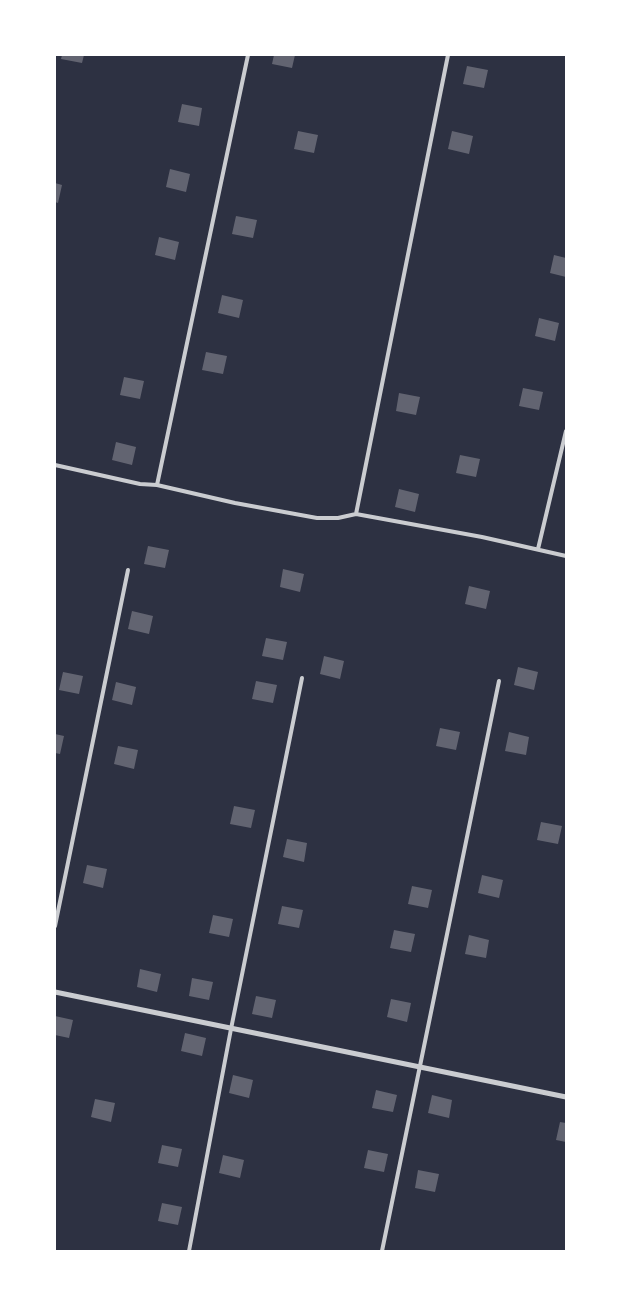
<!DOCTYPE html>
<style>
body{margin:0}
#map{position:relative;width:621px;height:1306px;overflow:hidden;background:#2d3142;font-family:Ubuntu,sans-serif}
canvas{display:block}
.frame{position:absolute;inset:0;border:56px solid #fff;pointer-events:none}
</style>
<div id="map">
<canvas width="621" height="1306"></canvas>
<div class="frame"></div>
</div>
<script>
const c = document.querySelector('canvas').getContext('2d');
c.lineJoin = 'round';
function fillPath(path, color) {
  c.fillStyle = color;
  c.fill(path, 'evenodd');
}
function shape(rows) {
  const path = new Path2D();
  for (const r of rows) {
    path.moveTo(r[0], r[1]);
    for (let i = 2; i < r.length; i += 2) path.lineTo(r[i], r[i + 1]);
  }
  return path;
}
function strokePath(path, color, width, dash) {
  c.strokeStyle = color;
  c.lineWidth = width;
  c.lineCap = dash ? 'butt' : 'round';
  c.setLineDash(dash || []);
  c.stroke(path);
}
const building = shape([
 [62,55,84,55,82,63,61,59],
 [274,55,295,55,292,68,272,64],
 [467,66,488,70,484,88,463,84],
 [182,104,202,108,199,126,178,122],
 [298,131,318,135,314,153,294,149],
 [452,131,473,136,469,154,448,149],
 [170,169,190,174,186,192,166,187],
 [55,183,62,185,58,203,55,202],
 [236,216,257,220,253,238,232,234],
 [159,237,179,242,175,260,155,255],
 [554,255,566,258,566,277,550,273],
 [222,295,243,300,239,318,218,313],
 [539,318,559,323,555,341,535,336],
 [206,352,227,356,223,374,202,370],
 [124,377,144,381,140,399,120,395],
 [523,388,543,392,539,410,519,406],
 [399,393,420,397,416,415,396,411],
 [116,442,136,447,132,465,112,460],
 [460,455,480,459,476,477,456,473],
 [399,489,419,494,415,512,395,507],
 [148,546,169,550,165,568,144,564],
 [283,569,304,574,300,592,280,587],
 [469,586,490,591,486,609,465,604],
 [132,611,153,616,149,634,128,629],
 [266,638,287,642,283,660,262,656],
 [324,656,344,661,340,679,320,674],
 [518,667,538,672,534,690,514,685],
 [63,672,83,676,79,694,59,690],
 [256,681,277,685,273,703,252,699],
 [116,682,136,687,132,705,112,700],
 [440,728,460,732,456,750,436,746],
 [509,732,529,737,526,755,505,751],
 [55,734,64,736,60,754,55,753],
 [118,746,138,750,134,769,114,764],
 [234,806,255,810,251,828,230,824],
 [541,822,562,826,558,844,537,840],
 [287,839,307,843,304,862,283,857],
 [87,865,107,869,103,888,83,883],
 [482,875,503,880,499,898,478,893],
 [412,886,432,890,428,908,408,904],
 [282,906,303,910,299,928,278,924],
 [213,915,233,919,229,937,209,933],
 [394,930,415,934,411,952,390,948],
 [469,935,489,940,486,958,465,954],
 [140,969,161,974,157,992,137,987],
 [192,978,213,982,209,1000,189,996],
 [256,996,276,1000,272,1018,252,1014],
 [391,999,411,1003,407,1022,387,1017],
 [55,1016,73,1020,69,1038,55,1035],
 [185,1033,206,1038,202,1056,181,1051],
 [233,1075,253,1080,249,1098,229,1093],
 [376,1090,397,1095,393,1112,372,1108],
 [432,1095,452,1100,449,1118,428,1113],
 [95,1099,115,1103,111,1122,91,1117],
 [560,1122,566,1123,566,1142,556,1140],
 [162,1145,182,1149,178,1167,158,1163],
 [368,1150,388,1154,384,1172,364,1168],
 [223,1155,244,1160,240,1178,219,1173],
 [418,1170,439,1174,435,1192,415,1188],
 [162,1203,182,1207,178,1225,158,1221]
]);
const service = shape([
 [55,465,140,484,157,485,235,503,317,518,338,518,356,514,482,537,566,556],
 [157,485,248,55],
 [356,514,448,55],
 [538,549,566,431],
 [55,926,128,570],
 [189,1251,231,1029,302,678],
 [382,1251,499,681]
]);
const minor = shape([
 [55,992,566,1097]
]);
fillPath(building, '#626471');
strokePath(service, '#caccd0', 4);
strokePath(minor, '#caccd0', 5);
</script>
